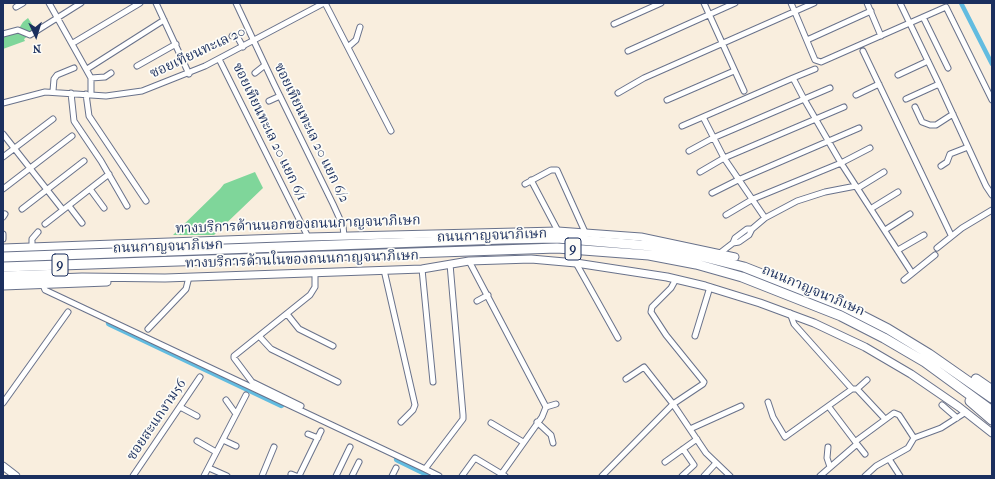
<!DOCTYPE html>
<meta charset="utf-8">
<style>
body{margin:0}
#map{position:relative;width:995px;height:479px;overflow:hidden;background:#f9eede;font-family:"IM FELL French Canon",serif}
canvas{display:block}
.frame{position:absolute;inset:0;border:4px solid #1b2f5e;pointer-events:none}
.north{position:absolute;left:16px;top:16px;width:40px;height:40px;-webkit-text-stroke:3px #fdfcf7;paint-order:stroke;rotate:176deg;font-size:11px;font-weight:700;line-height:16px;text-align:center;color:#1b2f5e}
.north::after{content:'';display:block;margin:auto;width:14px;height:18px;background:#1b2f5e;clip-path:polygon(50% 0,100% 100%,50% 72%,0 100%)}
</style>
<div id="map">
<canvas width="995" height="479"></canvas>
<div class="frame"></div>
<div class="north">N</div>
</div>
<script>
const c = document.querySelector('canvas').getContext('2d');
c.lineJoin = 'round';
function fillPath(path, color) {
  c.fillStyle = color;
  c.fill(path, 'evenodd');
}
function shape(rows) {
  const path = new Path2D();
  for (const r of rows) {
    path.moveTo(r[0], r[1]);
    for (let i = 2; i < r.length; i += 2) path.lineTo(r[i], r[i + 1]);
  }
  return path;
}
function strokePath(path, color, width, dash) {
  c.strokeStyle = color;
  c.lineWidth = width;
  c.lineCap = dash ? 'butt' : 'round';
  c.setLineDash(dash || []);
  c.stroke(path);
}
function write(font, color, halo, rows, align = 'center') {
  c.font = font + ' "IM FELL French Canon","Noto Serif Thai",serif';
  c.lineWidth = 3.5;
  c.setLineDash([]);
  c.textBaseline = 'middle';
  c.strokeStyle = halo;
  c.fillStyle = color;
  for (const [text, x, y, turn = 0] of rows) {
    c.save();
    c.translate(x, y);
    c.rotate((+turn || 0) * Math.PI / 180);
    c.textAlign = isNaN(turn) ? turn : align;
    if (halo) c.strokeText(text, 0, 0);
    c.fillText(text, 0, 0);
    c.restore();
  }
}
const green = shape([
 [28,18,35,29,26,33,28,36,24,39,25,41,3,49,3,36,18,30,23,22],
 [255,172,263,188,214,235,173,235,220,189,224,184]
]);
const canal = shape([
 [961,3,992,64]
]);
const river = shape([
 [110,323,281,404],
 [398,459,433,476]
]);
const street = shape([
 [49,3,91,78,91,95],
 [156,3,189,74],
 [236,3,274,84,333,204,343,226,344,236],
 [325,3,391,131],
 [704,3,744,91],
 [791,3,815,60,821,62,946,7,992,100],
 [867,3,881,36],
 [900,3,939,84,986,186,992,195],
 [16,7,23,3],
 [923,17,948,68],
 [614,24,661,3],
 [3,34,18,30,30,35,81,3],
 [232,36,238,38,243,47],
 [807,40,871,11],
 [73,43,140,3],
 [348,47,356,40,360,27],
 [628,51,735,3],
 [863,51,951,235],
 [219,59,308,237],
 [137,66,176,44],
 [87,69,164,20],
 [255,73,265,65],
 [898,75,928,61],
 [91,78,105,77,111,73],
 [793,78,815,69],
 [53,91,54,79,57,75,74,68],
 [71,93,74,121,101,161,127,206],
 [618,93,644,78,814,3],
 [86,94,89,116,146,201],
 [856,95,879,84],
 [906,99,939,84],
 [667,100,734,71],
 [269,101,280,96],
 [3,103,45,92,106,96,142,91,205,66,324,3],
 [915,107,922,122,930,125,936,125,953,114],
 [703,117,724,158,765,218],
 [682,126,793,78,804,99,841,163,912,273],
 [3,134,63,210],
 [689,151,713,138,830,88],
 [3,157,53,119],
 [941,166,947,162,950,154,968,147],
 [700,172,724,158,844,107],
 [531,180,558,231],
 [525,184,551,170,557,170,585,232],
 [858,188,884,172],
 [3,189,72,136],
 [90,189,104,208],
 [712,193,738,180,859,128],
 [69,206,82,223],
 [872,208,898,192],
 [22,209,84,161],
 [726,215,753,199,841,163,870,148],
 [3,217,5,214],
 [45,224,109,174],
 [885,230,910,214],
 [3,234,3,239],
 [733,243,739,242,749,235,752,229,765,218,797,201,825,192,856,186],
 [32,246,32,239,38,232],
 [937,248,962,228,992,210],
 [898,250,924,235],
 [720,253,733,243,735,238,747,229,752,229],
 [469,261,546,407,542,417,500,476],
 [576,263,618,338],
 [422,269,433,382],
 [384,270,415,405,413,410,401,422],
 [904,280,935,255],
 [43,285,45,290,425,469],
 [477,301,488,295],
 [287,314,299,329,333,346],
 [148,329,186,289,189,277],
 [259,336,271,349,338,382],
 [695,336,710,287],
 [626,379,644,367,673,404,706,453,730,476],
 [852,389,857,389,885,419],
 [857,389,867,380],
 [226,400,236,414],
 [768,402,773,417,785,437,852,389,794,324,790,313],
 [3,403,68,312],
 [942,405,957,418],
 [301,406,252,382,234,358,234,356,310,295,315,287,315,273],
 [180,407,197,416],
 [546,407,556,404],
 [537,422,551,435,553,443],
 [491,423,523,442],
 [690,429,741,406],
 [308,434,318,438],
 [223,440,236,446],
 [197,441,216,452],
 [856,441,894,413,899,415,914,438,941,428,966,412],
 [857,444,865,454],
 [828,447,827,458,830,467],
 [889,459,900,476],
 [665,462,697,439],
 [209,468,227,476],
 [291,474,296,476],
 [133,476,200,377],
 [204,476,246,395],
 [262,476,274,447],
 [299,476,321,431],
 [336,476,350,447],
 [352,476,359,462],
 [392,476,396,468],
 [439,476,425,469,463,419,463,415,450,264],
 [462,476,475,458,505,476],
 [602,476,673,404,703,384,704,382,666,335,651,312,652,307,671,288,676,279],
 [682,476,694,465,683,449],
 [704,476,716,463],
 [820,476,857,444,829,407],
 [865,476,876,466,908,448,914,438]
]);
const secondary = shape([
 [3,248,308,237,558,231,641,237,735,257],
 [3,275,63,273],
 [3,280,82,277,165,278,422,269,469,261,531,259,576,263,667,277,705,286,760,303,814,323,865,347,911,374,959,407,992,433],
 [3,286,107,282],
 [3,466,16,476]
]);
const highway = shape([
 [3,257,503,239,557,238,651,246,696,255,744,267,843,306,888,329,929,354,992,398],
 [3,267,557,248,649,255,696,264,742,277,841,316,884,338,925,362,992,411],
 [976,379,992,390],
 [970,401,992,420]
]);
const shields = [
 [573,249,16],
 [60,265,16]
];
const shieldNames = [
 ["9",573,249],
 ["9",60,265]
];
const streetNames = [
 ["ซอยเทียนทะเล 20",198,53,-25],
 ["ซอยเทียนทะเล 20 แยก 6/1",269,132,64],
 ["ซอยเทียนทะเล 20 แยก 6/2",311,133,64],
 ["ทางบริการด้านนอกของถนนกาญจนาภิเษก",298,225,-2],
 ["ถนนกาญจนาภิเษก",492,236,-2],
 ["ถนนกาญจนาภิเษก",168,247,-2],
 ["ทางบริการด้านในของถนนกาญจนาภิเษก",302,260,-2],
 ["ถนนกาญจนาภิเษก",813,291,23],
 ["ซอยสะแกงาม56",157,420,-56]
];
fillPath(green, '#7fd69a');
strokePath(canal, '#62bce0', 4.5);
strokePath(river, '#62bce0', 8);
strokePath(street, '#69728b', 7);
strokePath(secondary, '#69728b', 9);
strokePath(highway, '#69728b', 11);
strokePath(street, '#fff', 5);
strokePath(secondary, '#fff', 7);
strokePath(highway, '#fff', 9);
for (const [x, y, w] of shields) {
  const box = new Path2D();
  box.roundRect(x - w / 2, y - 11, w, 22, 3);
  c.fillStyle = '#fdfcf7';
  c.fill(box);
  strokePath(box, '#1b2f5e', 1);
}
write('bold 13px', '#1b2f5e', null, shieldNames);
write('14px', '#1b2f5e', '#fdfcf7', streetNames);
</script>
